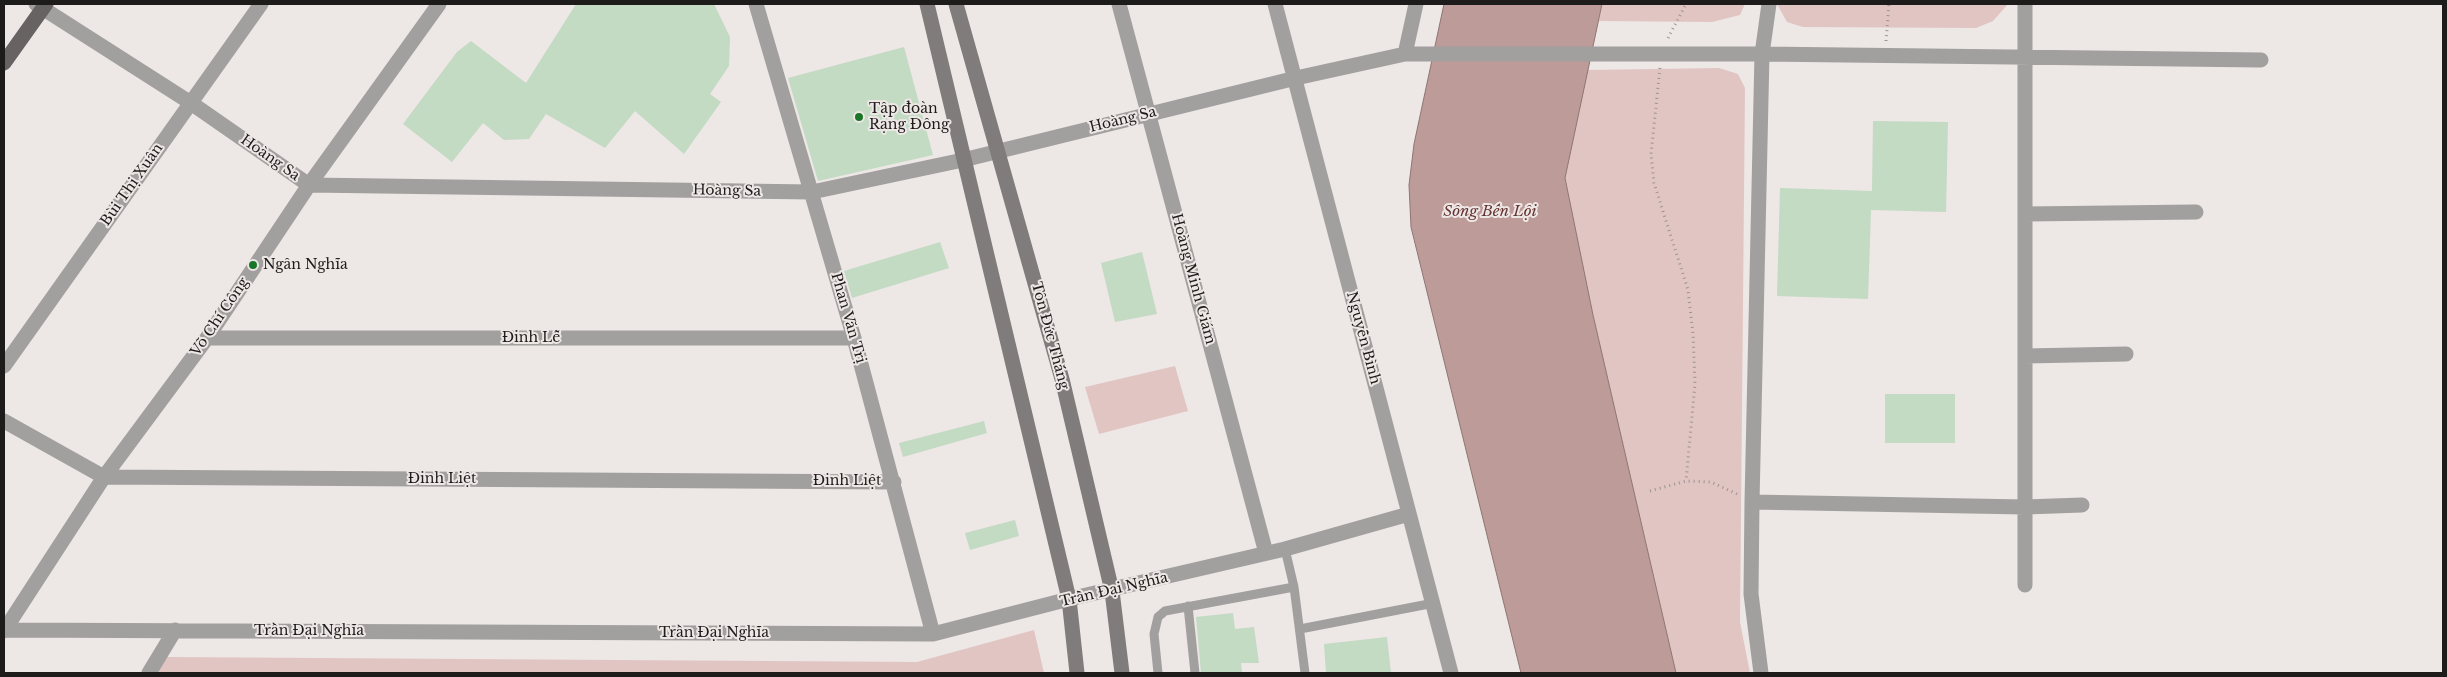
<!DOCTYPE html>
<meta charset="utf-8">
<style>
body{margin:0}
#map{position:relative;width:2447px;height:677px;overflow:hidden;background:#ede7e6;font-family:"Libre Baskerville",serif}
canvas{display:block}
.frame{position:absolute;inset:0;border:5px solid #1e1c1b;pointer-events:none}
</style>
<div id="map">
<canvas width="2447" height="677"></canvas>
<div class="frame"></div>
</div>
<script>
const c = document.querySelector('canvas').getContext('2d');
c.lineJoin = 'round';
function fillPath(path, color) {
  c.fillStyle = color;
  c.fill(path, 'evenodd');
}
function shape(rows) {
  const path = new Path2D();
  for (const r of rows) {
    path.moveTo(r[0], r[1]);
    for (let i = 2; i < r.length; i += 2) path.lineTo(r[i], r[i + 1]);
  }
  return path;
}
function strokePath(path, color, width, dash) {
  c.strokeStyle = color;
  c.lineWidth = width;
  c.lineCap = dash ? 'butt' : 'round';
  c.setLineDash(dash || []);
  c.stroke(path);
}
function write(font, color, halo, rows, align = 'center') {
  c.font = font + ' "Libre Baskerville",serif';
  c.lineWidth = 4;
  c.setLineDash([]);
  c.textBaseline = 'middle';
  c.strokeStyle = halo;
  c.fillStyle = color;
  for (const [text, x, y, turn = 0] of rows) {
    c.save();
    c.translate(x, y);
    c.rotate((+turn || 0) * Math.PI / 180);
    c.textAlign = isNaN(turn) ? turn : align;
    if (halo) c.strokeText(text, 0, 0);
    c.fillText(text, 0, 0);
    c.restore();
  }
}
const green = shape([
 [1602,4,1745,4,1740,15,1712,22,1599,21],
 [1777,4,2008,4,1993,21,1976,28,1803,27,1787,22],
 [1719,68,1738,74,1745,88,1740,622,1750,673,1676,673,1593,315,1565,178,1587,70],
 [1175,366,1188,411,1099,434,1085,387],
 [1034,630,1044,673,156,673,167,657,917,662]
]);
const water = shape([
 [1444,4,1602,4,1565,178,1593,315,1676,673,1521,673,1411,227,1409,185,1414,144,1444,4]
]);
const building = shape([
 [576,4,714,4,730,37,729,66,710,94,721,102,684,154,635,111,605,148,546,114,529,139,504,140,483,123,452,162,403,124,457,52,471,41,526,83],
 [904,47,933,155,818,181,788,78],
 [1873,121,1948,122,1946,212,1871,210,1868,299,1777,296,1780,188,1872,191],
 [940,242,949,268,852,298,844,271],
 [1142,252,1157,314,1115,322,1101,263],
 [1885,394,1955,394,1955,443,1885,443],
 [984,421,987,433,903,457,899,443],
 [1015,520,1019,536,970,550,965,533],
 [1233,613,1235,629,1254,627,1259,663,1241,663,1242,673,1201,673,1196,617],
 [1387,637,1391,673,1326,673,1324,644]
]);
const path = shape([
 [1668,38,1686,4],
 [1886,41,1889,4],
 [1660,68,1651,154,1654,183,1688,290,1693,334,1695,384,1686,481],
 [1650,491,1686,481,1711,482,1737,494]
]);
const lane = shape([
 [1285,549,1294,587,1305,673],
 [1188,606,1195,673],
 [1300,629,1434,603],
 [1158,673,1154,634,1158,617,1165,611,1294,587]
]);
const street = shape([
 [36,4,191,103,309,185,812,192,963,160,1296,78,1405,54,1416,4],
 [756,4,854,338,933,634],
 [1119,4,1266,553],
 [1275,4,1451,673],
 [1769,4,1762,54,1752,502,2025,507,2082,505],
 [1405,54,1762,54,2261,60],
 [2025,214,2196,212],
 [207,338,854,338],
 [2025,356,2126,354],
 [4,366,261,4],
 [4,421,104,477,894,482],
 [1752,502,1751,594,1761,673],
 [2025,585,2025,4],
 [4,630,933,634,1069,599,1285,549,1409,514],
 [4,631,104,477,207,338,309,185,439,4],
 [149,673,175,630]
]);
const secondary = shape([
 [927,4,1069,599,1077,673],
 [956,4,1062,379,1112,591,1122,673]
]);
const primary = shape([
 [4,63,46,4]
]);
const markers = [
 [859,117,5,"#187626"],
 [253,265,5,"#187626"]
];
const poiNames = [
 ["Tập đoàn",869,109],
 ["Rạng Đông",869,125],
 ["Ngân Nghĩa",263,265]
];
const streetNames = [
 ["Hoàng Sa",1123,120,-14],
 ["Hoàng Sa",270,158,35],
 ["Bùi Thị Xuân",132,185,-55],
 ["Hoàng Sa",727,191,1],
 ["Hoàng Minh Giám",1193,279,75],
 ["Võ Chí Công",220,317,-56],
 ["Phan Văn Trị",848,318,74],
 ["Tôn Đức Thắng",1050,336,75],
 ["Đinh Lễ",531,338],
 ["Nguyễn Bình",1363,338,75],
 ["Đinh Liệt",442,479],
 ["Đinh Liệt",847,481],
 ["Trần Đại Nghĩa",1114,590,-13],
 ["Trần Đại Nghĩa",309,631],
 ["Trần Đại Nghĩa",714,633]
];
const waterNames = [
 ["Sông Bến Lội",1490,212]
];
fillPath(green, '#e1c5c3');
fillPath(water, '#bd9b98');
strokePath(water, '#8d7572', 1);
fillPath(building, '#c3dac3');
strokePath(path, '#999493', 3, [1, 4]);
strokePath(lane, '#a29f9f', 9);
strokePath(street, '#a29f9f', 15);
strokePath(secondary, '#7f7c7b', 15);
strokePath(primary, '#676362', 15);
for (const [x, y, r, color] of markers) {
  const dot = new Path2D();
  dot.arc(x, y, r, 0, 2 * Math.PI);
  c.fillStyle = color;
  c.fill(dot);
  strokePath(dot, '#ede7e6', 2);
}
write('14px', '#1e1c1b', '#ede7e6', poiNames, 'left');
write('14px', '#1e1c1b', '#ede7e6', streetNames);
write('italic 15px', '#633230', '#ede7e6', waterNames);
</script>
